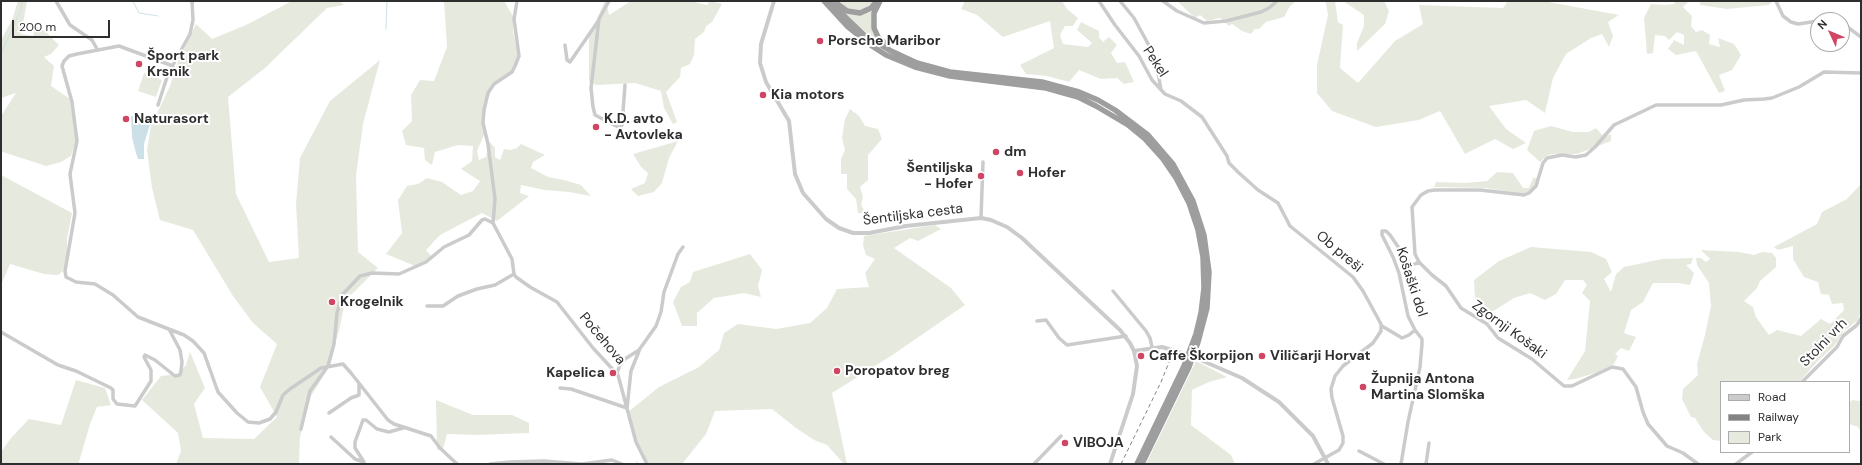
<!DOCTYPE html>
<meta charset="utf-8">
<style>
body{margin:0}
#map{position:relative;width:1862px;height:465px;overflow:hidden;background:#fff;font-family:"DM Sans",sans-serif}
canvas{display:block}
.frame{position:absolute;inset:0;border:2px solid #2e2e2e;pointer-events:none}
.legend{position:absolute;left:1720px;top:381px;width:130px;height:72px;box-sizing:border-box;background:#fff;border:1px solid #ababab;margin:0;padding:5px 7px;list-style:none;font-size:12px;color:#2e2e2e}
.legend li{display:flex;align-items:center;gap:8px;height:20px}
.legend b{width:20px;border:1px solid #ababab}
.north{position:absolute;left:1810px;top:12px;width:40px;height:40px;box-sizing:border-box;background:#fff;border:1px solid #ababab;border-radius:50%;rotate:314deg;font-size:11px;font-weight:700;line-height:16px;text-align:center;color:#2e2e2e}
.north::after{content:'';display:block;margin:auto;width:14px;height:18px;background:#d04564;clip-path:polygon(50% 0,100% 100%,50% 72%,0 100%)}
.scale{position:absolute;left:12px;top:20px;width:98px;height:18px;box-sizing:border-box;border:2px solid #2e2e2e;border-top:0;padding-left:5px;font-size:12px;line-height:14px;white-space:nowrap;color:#2e2e2e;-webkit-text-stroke:3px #fff;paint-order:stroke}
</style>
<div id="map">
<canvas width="1862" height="465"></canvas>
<div class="frame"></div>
<ul class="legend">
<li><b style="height:5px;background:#cbcbcb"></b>Road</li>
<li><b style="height:5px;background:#838383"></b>Railway</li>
<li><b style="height:11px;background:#e6eade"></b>Park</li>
</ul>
<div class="north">N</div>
<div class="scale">200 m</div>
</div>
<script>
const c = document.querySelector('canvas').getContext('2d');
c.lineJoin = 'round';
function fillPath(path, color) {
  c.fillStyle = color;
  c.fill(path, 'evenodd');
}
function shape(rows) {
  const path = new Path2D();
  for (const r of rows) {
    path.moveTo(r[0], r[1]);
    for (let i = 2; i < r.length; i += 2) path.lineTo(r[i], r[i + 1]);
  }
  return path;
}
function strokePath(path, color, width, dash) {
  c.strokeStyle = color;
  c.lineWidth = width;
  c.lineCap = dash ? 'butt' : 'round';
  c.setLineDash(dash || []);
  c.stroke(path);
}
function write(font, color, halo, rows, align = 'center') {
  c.font = font + ' "DM Sans",sans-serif';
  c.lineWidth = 4;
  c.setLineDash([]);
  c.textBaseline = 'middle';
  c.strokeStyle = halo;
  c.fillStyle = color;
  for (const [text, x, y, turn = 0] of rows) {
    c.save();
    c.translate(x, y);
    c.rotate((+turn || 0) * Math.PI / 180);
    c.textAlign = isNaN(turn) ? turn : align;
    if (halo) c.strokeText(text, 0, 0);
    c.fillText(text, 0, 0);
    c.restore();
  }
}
const green = shape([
 [18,1,27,2,21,34,33,36,36,26,46,32,59,45,51,54,44,57,54,66,51,86,70,99,76,141,71,156,61,162,46,166,3,152,1,150,1,116,16,93,1,98,1,40,12,20],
 [292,1,339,1,344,5,327,8,265,68,228,97,236,194,269,262,299,258,296,204,300,158,330,101,380,60,363,124,356,176,358,252,378,268,345,301,339,331,326,372,311,396,300,437,299,464,176,464,181,451,178,433,142,400,161,376,178,374,186,365,190,352,205,388,194,404,203,438,254,439,277,417,260,387,277,344,253,323,233,296,193,230,160,220,152,188,147,150,151,126,170,86,177,64,196,24,212,39,246,25],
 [444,1,504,1,513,16,513,31,518,56,511,71,493,84,484,110,484,135,477,151,479,160,486,157,490,142,495,148,495,157,500,160,504,149,510,150,517,148,521,144,545,155,533,162,531,168,548,177,564,180,581,185,591,196,569,192,545,190,521,185,520,193,529,196,497,221,482,213,440,235,426,250,432,257,415,266,386,254,402,233,398,200,407,186,418,184,427,178,442,182,461,195,473,191,480,181,461,169,472,161,473,146,458,145,435,152,432,165,425,160,424,148,406,145,402,131,412,121,411,95,420,80,434,81,447,47],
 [605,1,612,1,607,6,609,15,631,1,690,1,707,5,710,1,722,4,712,22,706,26,704,32,695,39,694,55,690,64,681,68,680,77,666,92,677,122,673,124,664,108,661,91,635,83,596,85,589,81,589,36],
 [836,1,875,1,872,4,859,11,848,10],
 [965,1,1062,1,1067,9,1078,18,1073,26,1065,26,1060,35,1063,44,1088,47,1092,43,1077,30,1081,22,1099,31,1099,37,1103,42,1109,37,1117,45,1111,53,1117,63,1125,62,1134,82,1124,84,1117,78,1101,79,1079,70,1069,82,1047,76,1026,74,1020,65,1054,48,1050,21,1003,37,977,15,961,9],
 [1177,1,1296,1,1290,6,1284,17,1266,22,1259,29,1255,29,1251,34,1242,31,1232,24,1229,26,1220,18,1207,21,1200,15,1195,18],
 [1323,1,1335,1,1338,22,1343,25,1340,68,1358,83,1395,41,1423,24,1419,5,1503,8,1508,1,1543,1,1619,15,1608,22,1613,36,1609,47,1602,34,1591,38,1566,54,1553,78,1545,113,1526,100,1489,106,1506,129,1526,143,1513,149,1495,139,1465,154,1440,111,1419,120,1376,127,1332,111,1317,93,1317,65,1328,15,1326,3],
 [1343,1,1384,1,1389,11,1385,24,1357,51,1357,43,1364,26,1364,15],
 [1675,1,1689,1,1683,7,1692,16,1691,26,1696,32,1702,30,1710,35,1709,44,1720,47,1718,38,1734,44,1741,55,1732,70,1719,75,1725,91,1719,93,1696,51,1676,55,1668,49,1674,40,1684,45,1684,35,1677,32,1669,40,1665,36,1655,35,1653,53,1647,54,1644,18,1651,4,1665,5,1674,4],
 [1700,1,1724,2,1773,1,1769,5,1727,9,1700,5],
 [875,9,878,41,858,26,842,10,846,12],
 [144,73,162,80,156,97,138,91],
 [850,109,859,116,865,126,878,129,882,139,868,155,868,180,860,187,863,197,861,204,865,213,858,213,856,199,847,189,847,174,841,174,841,159,845,150,842,138,845,119],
 [1551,126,1573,132,1589,132,1596,128,1604,137,1611,134,1611,141,1577,154,1552,154,1546,156,1540,162,1527,150,1534,131],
 [678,141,669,158,662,183,654,192,638,196,631,189,645,183,648,173,641,167,633,154],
 [1497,172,1513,173,1523,188,1529,188,1533,178,1537,178,1534,187,1528,192,1523,194,1486,188,1434,187,1436,182,1466,183,1487,181],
 [1,175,72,213,67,239,67,255,63,271,58,275,44,274,10,264,1,285],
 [1859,186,1861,187,1861,312,1857,321,1844,331,1835,345,1817,362,1799,382,1721,382,1721,441,1713,440,1704,432,1695,418,1691,417,1682,399,1683,389,1698,375,1697,364,1705,335,1711,306,1709,283,1697,265,1696,258,1701,258,1706,262,1710,259,1701,250,1739,252,1754,255,1762,252,1772,253,1776,258,1776,267,1760,281,1757,288,1744,301,1753,307,1756,317,1769,335,1777,330,1801,336,1821,319,1830,324,1844,310,1843,303,1832,304,1829,295,1821,294,1818,282,1804,277,1793,259,1793,246,1778,250,1774,247,1817,224,1822,212,1847,199],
 [935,225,941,229,918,241,910,238,894,248,951,288,965,305,891,356,832,393,847,464,844,464,827,445,814,440,796,428,772,409,715,411,706,434,682,464,646,464,636,443,628,412,659,387,699,367,719,350,724,333,738,324,776,329,810,323,827,308,837,289,869,287,865,273,875,259,866,255,863,245,864,236],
 [1531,247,1591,252,1606,259,1612,272,1604,279,1611,292,1616,274,1624,267,1662,259,1693,258,1691,264,1686,265,1694,273,1690,285,1678,283,1653,283,1643,302,1631,310,1624,333,1636,337,1629,351,1621,348,1615,354,1618,356,1614,364,1598,372,1575,379,1567,380,1585,351,1590,301,1582,293,1587,285,1583,280,1565,280,1556,294,1545,300,1530,293,1514,298,1484,317,1475,297,1474,280,1499,261],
 [750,254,762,270,758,286,761,297,744,293,714,298,697,313,697,326,682,326,673,302,681,287,690,282,693,272],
 [1196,361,1227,377,1209,382,1192,390,1191,425,1231,455,1235,464,1146,464],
 [76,380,105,388,111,405,97,407,90,424,79,462,80,464,1,464,1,452,11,438,29,419,61,425],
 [436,400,473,415,512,415,529,423,529,433,477,435,447,434,443,449,437,450],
 [1852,400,1861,401,1861,432,1858,427,1849,424,1849,404]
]);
const water = shape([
 [131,116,152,118,144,144,144,159,138,159,136,153,132,137]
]);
const stream = shape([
 [133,1,139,13,158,16],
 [386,29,387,1],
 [1,54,21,9,22,1],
 [636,461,638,464]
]);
const minor = shape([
 [56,1,70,25,92,40,97,49],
 [609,1,599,19,591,88,593,107,595,115,620,128,622,125,625,85],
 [1099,1,1115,25,1139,56,1152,80,1165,94,1181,101,1202,117,1227,156,1229,163,1238,172,1258,190,1278,203,1290,226,1353,277,1363,291,1381,324,1381,331,1373,343,1343,366,1335,376,1331,389,1332,398,1343,436,1343,443,1339,450,1314,464],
 [1120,1,1134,18,1152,51,1156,60,1161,90],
 [1163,1,1177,11,1204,23,1226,21,1261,12,1269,8,1277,1],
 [1776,1,1783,16,1791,22,1798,24,1818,21],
 [1821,20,1836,20],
 [1842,23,1861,37],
 [565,45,567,60,570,62,599,20],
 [173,66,119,46,77,54,69,56,64,61,62,66,72,102,77,141,70,174,75,213,65,271,66,277,76,282,95,284,113,295,138,317,184,335,193,341,204,353,218,392,237,413,248,422,259,423,270,419,276,412,283,395,290,389,321,368,343,364,351,373,388,420,394,424,431,436,440,448,457,464],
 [158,105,168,74,190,34,193,20,192,1],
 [981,218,983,162],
 [493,223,512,259,514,274,516,277,530,287,557,302,593,348,618,375,636,442,647,464],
 [493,223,495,199,488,144,483,123,484,110,488,93,494,84,512,72,515,66,519,56,514,19,517,1],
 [1113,291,1146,331,1150,338,1152,347],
 [427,306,443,306,458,296,477,289,495,285,514,274],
 [1037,321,1046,320,1059,338,1067,345,1126,336],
 [1382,326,1402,338,1409,335,1415,330],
 [1,332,58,365,76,371,111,388,113,390,113,399,117,404,135,406,151,381,151,370,144,357,145,355,155,360,175,376,180,375,181,371,182,362,180,350,170,331],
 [617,373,620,365,625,359,639,350,656,326,661,312,664,292,678,254,683,247],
 [1802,382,1837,347,1843,336,1857,325,1861,318],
 [560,388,571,389,627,408,631,371,639,351],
 [329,413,351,398,359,395,359,385],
 [301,429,310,391,328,366,334,344,337,313,342,295,360,276,372,273,399,274,426,262,444,247,469,235,482,220,485,219,493,223],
 [331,437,355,459,364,462,355,448,355,442,363,420,366,420,377,429,389,432,403,428],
 [1359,451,1384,464],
 [490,464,510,462,544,461,582,464,612,460,622,464],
 [1034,464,1061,436],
 [1401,464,1408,422,1420,367,1422,344,1422,339,1415,330,1408,316,1399,273,1393,257,1382,235,1382,231,1386,231,1390,235,1410,264,1413,265,1419,262],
 [1426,464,1429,443],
 [1698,464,1683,453,1667,446,1648,424,1643,412,1636,387,1623,369,1612,367,1572,386,1564,386,1532,359,1498,338,1487,324,1461,308,1446,286,1432,275,1419,262,1415,254,1412,207,1421,195,1428,191,1435,190,1480,190,1524,195,1529,193,1536,186,1543,163,1547,158,1562,155,1576,157,1586,155,1595,147,1614,125,1656,105,1721,105,1744,100,1764,99,1772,98,1799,87,1824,72,1861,73],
 [1736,464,1752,452]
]);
const tertiary = shape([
 [774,1,761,44,760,63,766,82,789,121,795,174,803,193,826,219,839,228,853,233,869,233,906,226,981,218,991,220,1007,227,1022,238,1120,330,1130,343,1134,351,1137,366,1133,394,1110,464],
 [1134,351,1162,347,1185,354],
 [1196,358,1242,378,1279,402,1313,436,1328,464]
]);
const trunk = shape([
 [824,1,847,26,872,46,886,55,915,67,950,76,1046,88,1078,97,1096,106,1128,125,1145,139,1163,159,1176,178,1189,203,1198,230,1203,257,1204,288,1201,313,1196,334,1184,366,1137,464],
 [831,1,841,13,863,34,889,50,917,63,950,72,1042,82,1079,92,1098,100,1115,110,1148,135,1173,164,1193,201,1204,235,1209,272,1207,308,1198,342,1189,367,1142,464],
 [880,1,874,13,874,28,878,37,888,46],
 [836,3,847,11,860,13,871,8,877,1]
]);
const rail = shape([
 [1121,464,1161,382,1172,355]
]);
const markers = [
 [820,41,4,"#d04564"],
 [139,64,4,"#d04564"],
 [763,95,4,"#d04564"],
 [126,119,4,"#d04564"],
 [596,127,4,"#d04564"],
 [996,152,4,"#d04564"],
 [1020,173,4,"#d04564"],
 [981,176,4,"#d04564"],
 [332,302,4,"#d04564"],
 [1141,356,4,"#d04564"],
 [1262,356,4,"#d04564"],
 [837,371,4,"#d04564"],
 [613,373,4,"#d04564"],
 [1363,387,4,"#d04564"],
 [1065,443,4,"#d04564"]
];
const poiNames = [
 ["Porsche Maribor",828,41],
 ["Šport park",147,56],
 ["Krsnik",147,72],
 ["Kia motors",771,95],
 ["Naturasort",134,119],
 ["K.D. avto",604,119],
 ["- Avtovleka",604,135],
 ["dm",1004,152],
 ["Šentiljska",973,168,"right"],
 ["- Hofer",973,184,"right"],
 ["Hofer",1028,173],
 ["Krogelnik",340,302],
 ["Caffe Škorpijon",1149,356],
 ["Viličarji Horvat",1270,356],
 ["Poropatov breg",845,371],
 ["Kapelica",605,373,"right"],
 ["Župnija Antona",1371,379],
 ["Martina Slomška",1371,395],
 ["VIBOJA",1073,443]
];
const streetNames = [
 ["Pekel",1155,62,57],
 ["Šentiljska cesta",913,215,-7],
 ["Ob preši",1339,252,40],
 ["Košaški dol",1411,282,72],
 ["Zgornji Košaki",1509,330,36],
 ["Počehova",602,339,50],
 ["Stolni vrh",1824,343,-46]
];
fillPath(green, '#e6eade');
fillPath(water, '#cce1e7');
strokePath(stream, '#cce1e7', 1);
strokePath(minor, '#cbcbcb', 3.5);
strokePath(tertiary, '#cbcbcb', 4);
strokePath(trunk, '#9e9e9e', 5.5);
strokePath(rail, '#838383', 1, [4, 3]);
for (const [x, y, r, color] of markers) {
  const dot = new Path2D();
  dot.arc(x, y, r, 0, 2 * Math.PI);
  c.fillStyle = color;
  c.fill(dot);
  strokePath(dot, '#fff', 1.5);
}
write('bold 14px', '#2e2e2e', '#fff', poiNames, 'left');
write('14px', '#2e2e2e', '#fff', streetNames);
</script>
